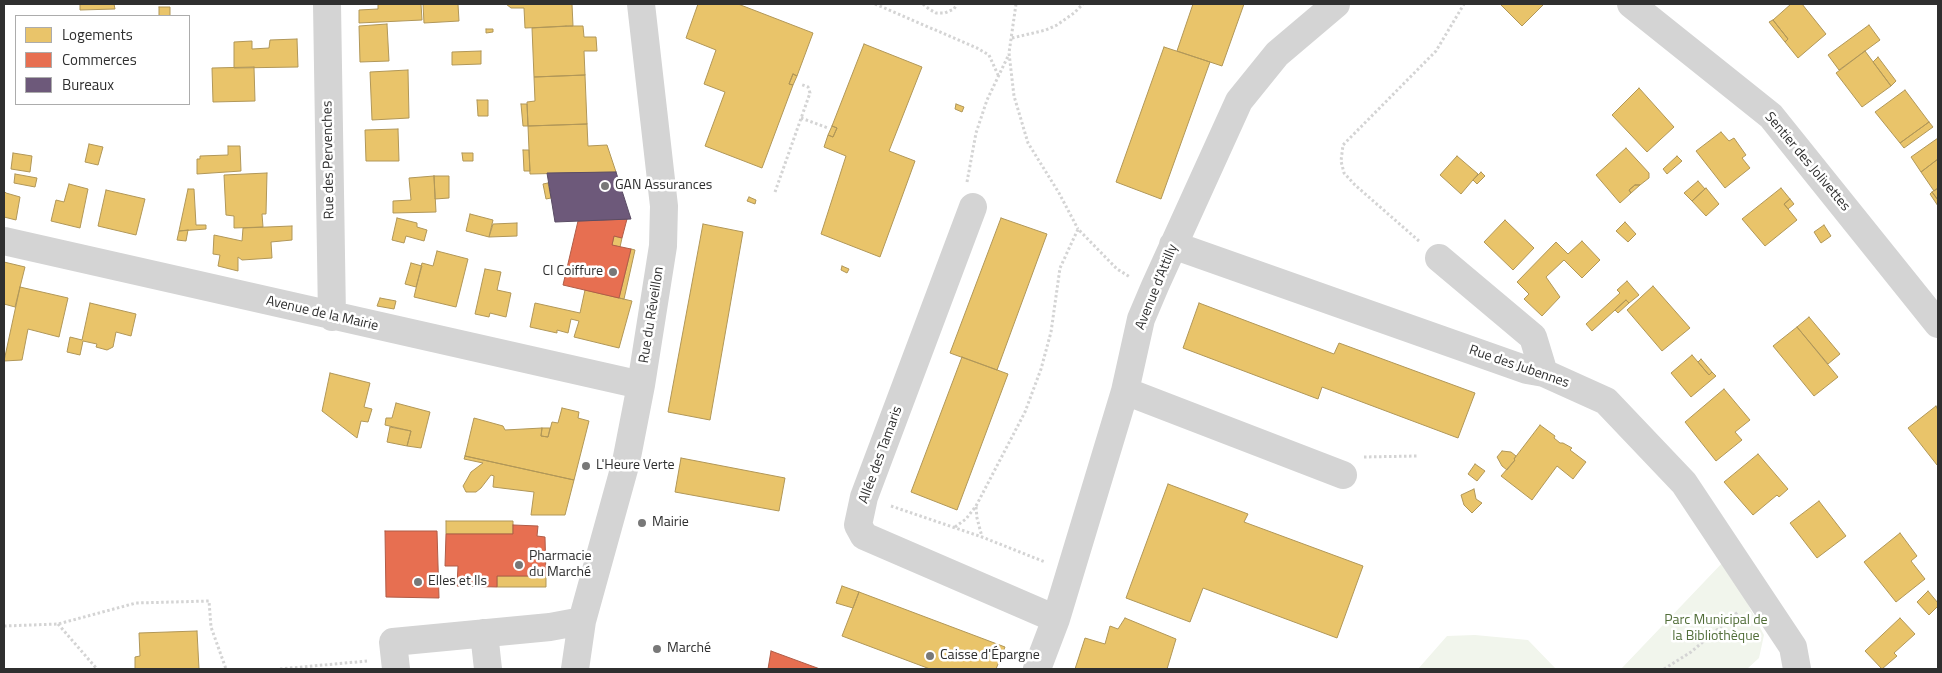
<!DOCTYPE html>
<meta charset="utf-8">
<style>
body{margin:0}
#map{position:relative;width:1942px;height:673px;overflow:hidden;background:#fff;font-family:"Titillium Web",sans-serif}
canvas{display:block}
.frame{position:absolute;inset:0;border:5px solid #2f2f2f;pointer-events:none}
.legend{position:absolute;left:15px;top:15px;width:175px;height:90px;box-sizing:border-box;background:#fff;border:1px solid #acacac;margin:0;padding:6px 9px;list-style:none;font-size:15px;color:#2f2f2f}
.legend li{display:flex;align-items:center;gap:10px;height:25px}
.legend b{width:25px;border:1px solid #acacac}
</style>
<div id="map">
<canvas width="1942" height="673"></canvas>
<div class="frame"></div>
<ul class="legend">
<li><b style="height:14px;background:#e9c46a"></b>Logements</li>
<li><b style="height:14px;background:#e76f51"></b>Commerces</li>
<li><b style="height:14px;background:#6d597a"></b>Bureaux</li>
</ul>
</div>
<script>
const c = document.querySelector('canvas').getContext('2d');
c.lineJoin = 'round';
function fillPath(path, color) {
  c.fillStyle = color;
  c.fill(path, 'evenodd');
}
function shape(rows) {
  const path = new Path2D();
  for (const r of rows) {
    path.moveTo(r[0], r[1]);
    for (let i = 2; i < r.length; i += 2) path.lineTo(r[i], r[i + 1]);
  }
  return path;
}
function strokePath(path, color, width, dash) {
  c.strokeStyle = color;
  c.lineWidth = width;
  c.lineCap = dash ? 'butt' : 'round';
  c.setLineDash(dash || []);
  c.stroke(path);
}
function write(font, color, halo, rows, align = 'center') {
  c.font = font + ' "Titillium Web",sans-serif';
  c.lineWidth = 5;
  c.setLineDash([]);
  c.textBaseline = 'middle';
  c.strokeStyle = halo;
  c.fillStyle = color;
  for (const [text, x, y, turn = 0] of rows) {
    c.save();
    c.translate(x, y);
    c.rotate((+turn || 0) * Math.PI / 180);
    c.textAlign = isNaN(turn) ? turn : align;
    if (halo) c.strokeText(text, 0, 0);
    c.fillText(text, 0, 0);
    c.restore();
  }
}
const green = shape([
 [1725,560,1764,635,1759,658,1747,669,1621,669],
 [1475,635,1528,640,1556,669,1418,669,1447,636]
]);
const homes = shape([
 [80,4,114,4,115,9,80,10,80,4],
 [378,4,421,4,422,20,359,23,359,10,378,9,378,4],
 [423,4,458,4,459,21,424,23,423,4],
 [506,4,572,4,573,26,525,28,524,8,511,8,506,4],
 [698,4,738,4,813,33,797,76,793,74,789,84,793,85,762,168,705,146,725,92,704,84,716,50,686,38,698,4],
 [1193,4,1244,4,1222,66,1177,51,1193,4],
 [1500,4,1544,4,1522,26,1500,4],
 [1791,4,1802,4,1826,34,1798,58,1785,42,1788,39,1773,20,1791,4],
 [159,7,170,7,170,16,159,16,159,7],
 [1773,20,1788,39,1785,42,1769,22,1773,20],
 [387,24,389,61,360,62,359,26,387,24],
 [1869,25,1880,40,1839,70,1828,55,1869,25],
 [566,26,583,26,584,37,596,37,597,51,584,51,585,75,534,77,532,28,566,26],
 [486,29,493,29,493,32,486,33,486,29],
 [297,39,298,67,234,68,234,42,252,41,252,49,269,48,270,40,297,39],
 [864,44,922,67,889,151,915,161,880,257,821,234,846,156,824,147,828,135,833,137,837,128,832,126,864,44],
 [1164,47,1210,62,1161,199,1116,182,1164,47],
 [481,51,481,64,452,65,452,52,481,51],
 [1865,51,1891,86,1862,107,1836,73,1865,51],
 [1878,57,1896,81,1891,86,1873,62,1878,57],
 [254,67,255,101,213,102,212,68,254,67],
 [408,70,409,118,372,120,370,72,408,70],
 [793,74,797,76,793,85,789,84,793,74],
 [585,75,587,124,528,126,527,102,535,101,534,77,585,75],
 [1639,88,1674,127,1647,152,1612,115,1639,88],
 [1905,90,1929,122,1900,143,1875,112,1905,90],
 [477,100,488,100,488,116,478,116,477,100],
 [521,104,527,104,528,126,523,126,521,104],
 [956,104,964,107,962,112,955,109,956,104],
 [1929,122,1933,127,1904,148,1900,143,1929,122],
 [587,124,588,146,607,145,616,172,530,174,528,126,587,124],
 [832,126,837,128,833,137,828,135,832,126],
 [398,129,399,161,366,161,365,130,398,129],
 [1721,132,1729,141,1734,138,1746,155,1742,158,1750,168,1725,188,1696,151,1721,132],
 [1938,138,1938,159,1921,172,1911,157,1938,138],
 [89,144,103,147,98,165,85,162,89,144],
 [228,146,240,146,241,171,197,174,197,159,200,159,200,156,228,155,228,146],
 [1626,148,1649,173,1649,178,1640,185,1635,185,1629,190,1631,193,1620,203,1596,175,1626,148],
 [523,150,529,150,530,171,524,171,523,150],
 [13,153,32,156,30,172,11,169,13,153],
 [462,153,473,153,473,161,463,161,462,153],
 [1457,156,1478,174,1461,194,1440,175,1457,156],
 [1677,156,1682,161,1667,174,1663,169,1677,156],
 [1938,159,1938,188,1934,191,1921,172,1938,159],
 [1481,172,1485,176,1477,184,1473,180,1481,172],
 [267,173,266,214,262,214,263,227,234,228,234,216,226,215,224,175,267,173],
 [15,174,37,178,35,187,14,183,15,174],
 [434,176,436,212,393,213,393,201,411,200,409,178,434,176],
 [434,176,449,176,449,198,435,199,434,176],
 [1698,181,1705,189,1692,201,1684,193,1698,181],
 [548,183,551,198,546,199,543,184,548,183],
 [69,184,88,189,80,228,51,221,56,200,64,202,69,184],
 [1635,185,1640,185,1631,193,1629,190,1635,185],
 [1706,188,1719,204,1706,216,1692,201,1706,188],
 [1781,188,1790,199,1784,204,1797,220,1765,246,1742,219,1781,188],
 [1938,188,1938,200,1932,192,1938,188],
 [188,189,194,189,196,225,206,225,206,229,179,231,188,189],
 [106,190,145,199,136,235,98,226,106,190],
 [4,191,6,193,20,197,16,220,4,217,4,191],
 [1932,192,1938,200,1938,206,1930,194,1932,192],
 [749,197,756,200,755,204,747,201,749,197],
 [1790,199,1794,204,1788,209,1784,204,1790,199],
 [470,214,493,220,489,237,466,231,470,214],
 [397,218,417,223,417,227,427,230,424,241,406,236,404,243,392,240,397,218],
 [1001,218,1047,234,997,370,950,353,1001,218],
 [1505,220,1534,248,1513,270,1484,242,1505,220],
 [1625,222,1636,234,1628,242,1616,231,1625,222],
 [517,223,517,236,489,237,493,224,517,223],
 [703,224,743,232,710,420,668,412,703,224],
 [1824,225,1831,236,1821,243,1814,232,1824,225],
 [292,226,292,240,271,242,272,258,242,260,238,257,238,271,218,266,220,255,213,254,214,235,242,241,243,228,292,226],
 [188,230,186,241,177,240,179,231,188,230],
 [614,236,622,238,620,247,612,245,614,236],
 [1582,241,1600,260,1582,278,1564,260,1546,277,1560,297,1542,316,1524,299,1529,294,1517,282,1556,242,1568,254,1582,241],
 [631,249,635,250,624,299,619,298,631,249],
 [437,251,468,259,456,307,414,297,422,263,433,266,437,251],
 [4,262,25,267,15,307,4,304,4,262],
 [411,263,422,266,416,287,405,284,411,263],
 [842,266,849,269,847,273,841,270,842,266],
 [485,269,501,272,497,290,511,293,506,317,490,313,489,317,475,314,485,269],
 [1627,281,1639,295,1629,303,1626,300,1592,331,1586,324,1620,293,1617,290,1627,281],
 [1653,286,1690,328,1662,351,1627,310,1653,286],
 [20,287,68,298,59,337,28,329,22,360,4,361,20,287],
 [585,290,632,301,619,348,574,337,579,321,571,319,568,333,557,330,557,333,530,327,535,303,580,313,585,290],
 [380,298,396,301,394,309,377,306,380,298],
 [1626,300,1629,303,1618,313,1615,310,1626,300],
 [90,303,136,314,131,336,116,332,113,347,107,350,96,347,97,344,83,341,80,355,67,352,70,337,82,340,90,303],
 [1199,303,1334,354,1339,343,1475,393,1458,438,1322,387,1318,399,1183,348,1199,303],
 [1809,317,1840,354,1828,364,1797,327,1809,317],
 [1797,327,1838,377,1814,396,1773,346,1797,327],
 [1692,355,1709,375,1712,372,1716,376,1691,397,1671,373,1692,355],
 [962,357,1008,374,957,510,911,492,962,357],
 [1701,359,1712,372,1709,375,1698,362,1701,359],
 [330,373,370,383,364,407,372,409,368,422,361,421,357,438,322,411,330,373],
 [1724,389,1750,420,1735,432,1742,440,1716,461,1685,422,1724,389],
 [396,403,430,412,421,448,407,446,411,431,385,425,386,418,392,418,396,403],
 [1936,406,1938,410,1938,464,1937,465,1908,428,1936,406],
 [562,408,579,412,578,418,589,421,574,480,465,456,474,418,503,426,505,430,542,428,541,436,548,437,552,422,558,423,562,408],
 [1540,425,1555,436,1554,438,1560,443,1563,443,1572,448,1570,450,1586,462,1573,479,1557,466,1532,500,1501,476,1515,460,1514,459,1540,425],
 [390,427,411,431,407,446,387,442,390,427],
 [542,428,550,428,548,437,541,436,542,428],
 [1502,451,1511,452,1516,456,1514,459,1515,460,1507,470,1502,466,1497,457,1502,451],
 [1758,454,1788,489,1779,497,1777,495,1753,515,1724,482,1758,454],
 [465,456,574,480,565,515,531,515,534,492,493,487,494,476,491,475,481,488,476,492,466,492,463,486,466,481,471,472,483,463,464,459,465,456],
 [681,458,785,478,779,511,675,492,681,458],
 [1475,464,1485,471,1477,481,1468,474,1475,464],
 [1168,484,1248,514,1244,522,1363,566,1337,638,1203,588,1190,622,1126,598,1168,484],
 [1474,489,1476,499,1482,503,1472,513,1464,505,1461,495,1474,489],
 [1819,501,1846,536,1817,558,1790,523,1819,501],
 [446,521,513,521,513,534,446,534,446,521],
 [1900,533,1917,556,1911,561,1925,579,1896,602,1864,562,1900,533],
 [497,576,546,576,546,587,497,587,497,576],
 [842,586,859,592,853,608,836,603,842,586],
 [1928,591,1938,603,1938,606,1929,615,1917,602,1928,591],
 [859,592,1005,647,996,669,930,669,842,636,859,592],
 [1125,618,1176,639,1167,669,1075,669,1085,638,1105,644,1110,626,1118,629,1125,618],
 [1900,618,1915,634,1894,653,1897,656,1882,669,1865,651,1900,618],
 [197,631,199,669,135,669,135,657,140,656,139,633,197,631]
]);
const shops = shape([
 [627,219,622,238,614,236,612,245,631,249,619,298,563,285,578,221,627,219],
 [513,525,538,526,537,536,545,537,546,576,497,576,497,587,457,586,458,566,445,566,446,534,513,534,513,525],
 [385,531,437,531,439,598,386,597,385,531],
 [771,651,820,669,768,669,771,651]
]);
const offices = shape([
 [616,172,631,219,555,222,547,173,616,172]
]);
const path = shape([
 [875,4,977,48,989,55,998,75],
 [923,4,929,9,936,13,945,13,954,9,957,4],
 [1016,4,1009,53,1014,96,1028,143,1059,193,1078,229],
 [1012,38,1046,30,1057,25,1074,13,1083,4],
 [801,118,828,128],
 [967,182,976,133,987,100,1009,54],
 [775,192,810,93,808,87,800,84],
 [1419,241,1355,185,1344,173,1341,161,1343,145,1436,51,1464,4],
 [1364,457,1417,456],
 [891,506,982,537,1045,562],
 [976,507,977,518,982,537],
 [955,527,966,519,976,506,1025,412,1041,369,1051,332,1060,268,1078,229,1117,269,1130,277],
 [58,624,97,669],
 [4,626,58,624,136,603,209,601,211,627,226,669],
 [280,669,367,661],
 [1664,669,1691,652,1738,612]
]);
const minor = shape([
 [327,4,332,317],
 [1631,4,1771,116,1938,324],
 [973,207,864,497,858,525,864,536,1056,619],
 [4,241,641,385],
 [1173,245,1527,370,1544,373,1606,401,1684,483,1793,647,1797,669],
 [1439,258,1533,337,1544,373],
 [1125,391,1343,475],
 [484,633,488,669],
 [396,669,393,642,550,627,582,621],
 [575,669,582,621,626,462,641,385,663,246,664,206,641,4],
 [1037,669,1056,619,1125,391,1141,319,1155,286,1239,101,1277,54,1336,4]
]);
const markers = [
 [605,186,5,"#787878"],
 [613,272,5,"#787878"],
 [586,466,5,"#787878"],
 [642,523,5,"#787878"],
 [519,565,5,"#787878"],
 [418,582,5,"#787878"],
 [657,649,5,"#787878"],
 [930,656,5,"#787878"]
];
const streetNames = [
 ["Rue des Pervenches",329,160,-91],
 ["Sentier des Jolivettes",1807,162,50],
 ["Avenue d'Attilly",1157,287,-68],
 ["Avenue de la Mairie",322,314,13],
 ["Rue du Réveillon",652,315,-81],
 ["Rue des Jubennes",1519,367,19],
 ["Allée des Tamaris",881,455,-70]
];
const poiNames = [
 ["GAN Assurances",615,186],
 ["CI Coiffure",603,272,"right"],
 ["L'Heure Verte",596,466],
 ["Mairie",652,523],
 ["Pharmacie",529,557],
 ["du Marché",529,573],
 ["Elles et Ils",428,582],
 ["Marché",667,649],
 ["Caisse d'Épargne",940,656]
];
const parkNames = [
 ["Parc Municipal de",1716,621],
 ["la Bibliothèque",1716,637]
];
fillPath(green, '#f1f5ec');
fillPath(homes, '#e9c46a');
strokePath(homes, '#b19758', 1);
fillPath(shops, '#e76f51');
strokePath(shops, '#b05c47', 1);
fillPath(offices, '#6d597a');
strokePath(offices, '#5a4c64', 1);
strokePath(path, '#d4d4d4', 3, [2.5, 2.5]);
strokePath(minor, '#d4d4d4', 28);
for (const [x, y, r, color] of markers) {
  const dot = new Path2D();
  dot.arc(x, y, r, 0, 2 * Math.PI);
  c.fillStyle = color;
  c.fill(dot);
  strokePath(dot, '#fff', 2);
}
write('14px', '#2f2f2f', '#fff', streetNames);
write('14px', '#2f2f2f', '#fff', poiNames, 'left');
write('14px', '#526e39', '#fff', parkNames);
</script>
